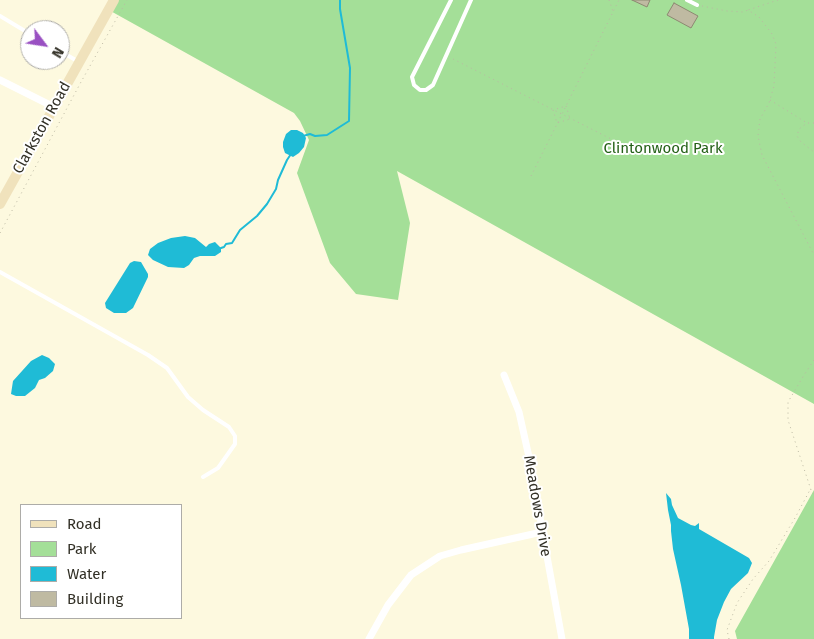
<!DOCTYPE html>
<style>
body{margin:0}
#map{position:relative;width:814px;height:639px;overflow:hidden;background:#fdf9df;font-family:"Fira Sans",sans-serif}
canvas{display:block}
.legend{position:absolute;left:20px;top:504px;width:162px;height:115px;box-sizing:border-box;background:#fff;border:1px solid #adaca8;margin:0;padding:6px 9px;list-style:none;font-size:15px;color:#323026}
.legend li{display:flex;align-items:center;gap:10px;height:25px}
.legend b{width:25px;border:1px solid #adaca8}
.north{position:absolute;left:20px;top:20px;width:50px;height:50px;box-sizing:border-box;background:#fff;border:1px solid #adaca8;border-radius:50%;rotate:121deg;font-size:14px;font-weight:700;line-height:20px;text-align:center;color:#323026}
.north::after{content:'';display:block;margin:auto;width:18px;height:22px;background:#9950c2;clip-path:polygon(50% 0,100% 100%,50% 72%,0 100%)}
</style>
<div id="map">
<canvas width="814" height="639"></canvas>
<ul class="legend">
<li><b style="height:6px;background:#f0e2bc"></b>Road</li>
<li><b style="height:14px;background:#a4df98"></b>Park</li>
<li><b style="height:14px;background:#1fbbd6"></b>Water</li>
<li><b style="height:14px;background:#bfbaa2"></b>Building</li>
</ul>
<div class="north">N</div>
</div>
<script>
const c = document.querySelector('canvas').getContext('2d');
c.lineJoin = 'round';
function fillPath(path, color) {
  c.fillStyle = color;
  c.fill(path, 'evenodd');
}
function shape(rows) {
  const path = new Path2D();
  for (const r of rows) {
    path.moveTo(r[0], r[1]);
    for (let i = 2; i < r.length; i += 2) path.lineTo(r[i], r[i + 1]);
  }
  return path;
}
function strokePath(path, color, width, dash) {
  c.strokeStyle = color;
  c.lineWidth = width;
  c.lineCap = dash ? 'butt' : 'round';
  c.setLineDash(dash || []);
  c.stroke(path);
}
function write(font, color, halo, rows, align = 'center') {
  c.font = font + ' "Fira Sans",sans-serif';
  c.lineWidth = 4;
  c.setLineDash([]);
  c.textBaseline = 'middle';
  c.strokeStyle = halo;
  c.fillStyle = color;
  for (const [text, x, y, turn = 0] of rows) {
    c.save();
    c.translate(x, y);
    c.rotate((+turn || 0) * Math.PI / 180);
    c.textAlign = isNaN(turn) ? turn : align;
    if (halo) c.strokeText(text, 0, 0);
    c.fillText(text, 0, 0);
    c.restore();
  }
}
const green = shape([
 [112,0,814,0,814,404,397,171,410,223,398,300,356,294,330,263,297,173,309,140,300,121,294,113,107,9],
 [814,490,814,639,737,639,735,631]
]);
const water = shape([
 [291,130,297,130,303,133,306,138,304,147,299,153,293,157,285,153,283,147,283,142,286,134],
 [185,236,195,238,206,247,209,244,215,242,221,248,221,252,215,256,200,256,194,258,189,265,184,268,168,267,153,260,148,255,150,249,158,243,171,238],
 [134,261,141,262,148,274,148,277,133,308,126,313,114,313,106,308,105,303,130,263],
 [42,355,49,358,55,364,53,371,45,378,39,380,35,388,25,396,16,396,11,394,13,381,31,361],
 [666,493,671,499,672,505,678,518,691,525,695,526,699,523,699,529,749,558,752,563,748,573,731,589,724,602,717,620,714,637,714,639,689,639,689,629,681,585,673,549,671,531,671,525,668,510]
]);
const stream = shape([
 [303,136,310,134,315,136,327,135,349,121,350,68,340,9,340,0],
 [221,248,224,247,226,244,232,243,240,230,257,216,267,204,276,189,278,180,287,160,291,154]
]);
const building = shape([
 [632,0,650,0,647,7,632,0],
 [674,3,698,16,691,28,667,15,674,3]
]);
const path = shape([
 [609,0,613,11],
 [778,0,748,10,759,17,772,34,776,44,774,86,769,103,760,119,758,136,762,155,814,255],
 [702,6,727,11,743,12,748,10],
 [453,59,623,145],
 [770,100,807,123],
 [566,106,570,119,557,123,553,110,566,106],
 [814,123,807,123,799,129,797,136,801,142,814,152],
 [531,176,619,0],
 [0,233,81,82,127,0],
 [814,360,804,375,788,402,788,420,812,493,814,494],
 [729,639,727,630,737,603,753,579,769,561,795,518,811,488]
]);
const lane = shape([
 [451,0,412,77,414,85,420,90,426,90,433,85,471,0],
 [687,0,697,5],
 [0,16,30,34],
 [60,51,79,62],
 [0,272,148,355,167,368,188,397,203,410,229,427,235,436,235,444,218,468,203,477]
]);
const street = shape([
 [0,80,54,107],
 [504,375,519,412,529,457,562,639],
 [369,639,388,605,411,575,440,556,461,550,542,532]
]);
const secondary = shape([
 [0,204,114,0]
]);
const streetNames = [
 ["Clarkston Road",42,128,-61],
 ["Meadows Drive",537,506,80]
];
const parkNames = [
 ["Clintonwood Park",663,149]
];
fillPath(green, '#a4df98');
fillPath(water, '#1fbbd6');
strokePath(stream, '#1fbbd6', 2);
fillPath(building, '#bfbaa2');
strokePath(building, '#8d8972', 1);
strokePath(path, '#bbb8a3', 1, [1, 4]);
strokePath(lane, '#fff', 4);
strokePath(street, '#fff', 7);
strokePath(secondary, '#f0e2bc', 10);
write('15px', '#323026', '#fff', streetNames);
write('15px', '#246117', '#fff', parkNames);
</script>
